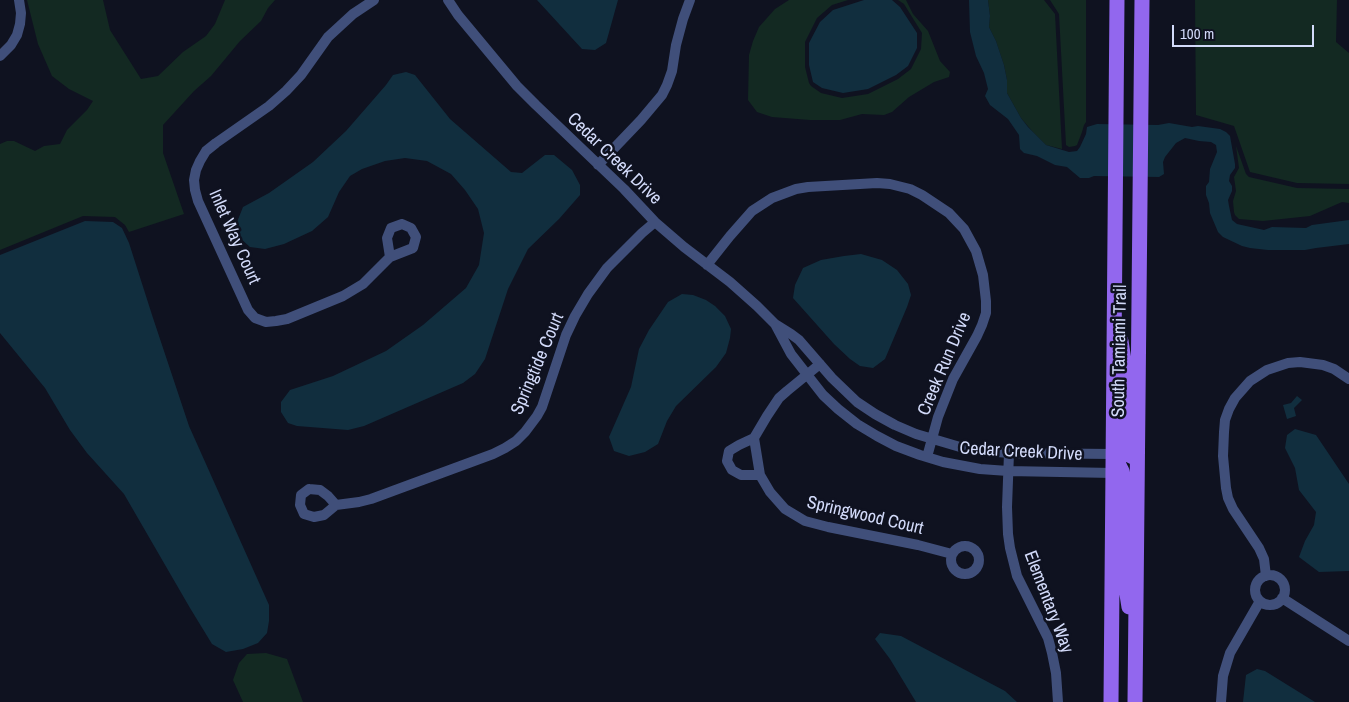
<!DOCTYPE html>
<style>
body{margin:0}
#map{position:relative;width:1349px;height:702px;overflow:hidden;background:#0f1220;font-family:"Archivo Narrow",sans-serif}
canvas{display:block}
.scale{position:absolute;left:1172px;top:25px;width:142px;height:22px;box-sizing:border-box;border:2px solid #d3dbfa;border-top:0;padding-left:6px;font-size:15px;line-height:18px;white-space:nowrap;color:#d3dbfa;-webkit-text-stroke:4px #0f1220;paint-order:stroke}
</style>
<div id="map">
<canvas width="1349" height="702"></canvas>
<div class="scale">100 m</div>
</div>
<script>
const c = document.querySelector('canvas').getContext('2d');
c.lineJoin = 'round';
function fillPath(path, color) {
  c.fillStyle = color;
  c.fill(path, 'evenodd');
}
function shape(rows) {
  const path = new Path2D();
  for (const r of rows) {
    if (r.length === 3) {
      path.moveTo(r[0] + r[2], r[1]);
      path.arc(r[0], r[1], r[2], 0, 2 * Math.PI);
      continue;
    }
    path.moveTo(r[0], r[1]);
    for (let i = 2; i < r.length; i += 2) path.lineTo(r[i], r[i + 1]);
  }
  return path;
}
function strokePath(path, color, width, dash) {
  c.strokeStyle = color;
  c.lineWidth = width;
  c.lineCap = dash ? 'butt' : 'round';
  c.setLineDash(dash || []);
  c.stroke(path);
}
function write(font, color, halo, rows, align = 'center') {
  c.font = font + ' "Archivo Narrow",sans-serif';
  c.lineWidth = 5;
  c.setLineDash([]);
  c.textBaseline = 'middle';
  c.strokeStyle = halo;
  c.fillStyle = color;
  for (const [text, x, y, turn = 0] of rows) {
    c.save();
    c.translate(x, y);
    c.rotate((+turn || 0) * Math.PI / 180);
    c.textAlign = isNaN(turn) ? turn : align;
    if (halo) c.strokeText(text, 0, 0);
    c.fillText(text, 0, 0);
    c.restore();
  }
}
const green = shape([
 [27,0,103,0,110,30,141,79,158,76,183,52,206,36,215,24,225,0,275,0,268,8,261,21,240,41,211,76,194,91,163,125,163,153,184,214,129,232,125,225,115,217,83,216,0,250,0,144,7,141,14,141,35,151,44,146,60,144,67,130,87,110,93,101,69,89,52,76,38,44],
 [789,0,848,0,832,5,817,18,805,42,805,67,809,83,811,86,821,93,842,98,868,94,898,79,911,69,921,49,922,33,904,4,898,0,906,0,913,14,928,31,940,61,950,72,949,77,934,82,909,97,892,112,884,115,862,114,840,120,810,120,772,117,757,112,748,100,749,55,753,41,759,27,775,9],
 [988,0,1044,0,1055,14,1062,149,1046,145,1032,131,1021,118,1007,93,1007,80,1004,65,996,41,989,27,990,16],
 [1050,0,1086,0,1086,122,1084,125,1082,132,1077,145,1075,146,1069,147,1066,145,1059,14],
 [1195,0,1337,0,1336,42,1349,53,1349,184,1297,183,1250,172,1234,126,1196,115],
 [1236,146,1246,174,1249,177,1297,188,1349,189,1349,203,1342,202,1310,216,1263,221,1239,219,1235,215,1234,212,1233,201,1236,191,1234,177,1239,168],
 [266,653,287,659,303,702,243,702,233,680,239,663,247,654]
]);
const water = shape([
 [537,0,618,0,606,43,595,50,582,49],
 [864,0,892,0,900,7,917,33,917,48,908,66,896,75,868,89,843,93,822,88,813,82,809,65,809,43,820,22,833,10],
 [969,0,988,0,990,16,989,27,996,41,1004,65,1007,80,1007,93,1021,118,1028,127,1046,145,1069,152,1077,151,1080,147,1086,134,1087,127,1097,124,1158,125,1169,123,1192,127,1198,126,1220,129,1226,132,1230,136,1235,164,1235,168,1230,175,1229,181,1232,186,1232,191,1228,200,1229,206,1232,220,1237,224,1264,230,1272,227,1306,228,1312,225,1349,220,1349,244,1316,248,1305,250,1268,250,1250,248,1242,246,1223,237,1218,232,1210,213,1209,203,1206,195,1206,186,1209,182,1210,169,1217,152,1216,145,1211,142,1199,141,1185,138,1176,143,1165,157,1163,162,1164,174,1159,177,1094,176,1089,178,1080,178,1067,167,1055,165,1037,156,1024,153,1020,149,1019,135,1008,119,990,105,985,96,988,89,984,73,976,56,970,32],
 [406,72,415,75,450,119,511,172,522,173,545,155,554,155,572,170,580,185,580,195,559,219,528,249,508,289,485,359,475,374,463,383,364,426,348,430,297,426,288,423,281,412,281,402,290,390,333,376,386,351,423,325,466,288,479,265,484,233,478,209,465,190,451,174,427,161,405,158,385,161,362,169,350,176,339,192,328,217,312,231,284,244,265,249,250,247,240,238,237,222,243,207,269,193,313,162,346,131,386,85,393,75],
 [85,221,113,222,122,228,129,243,153,318,189,426,269,605,269,621,267,633,258,643,243,649,226,652,212,644,190,608,124,494,87,453,70,430,45,388,0,333,0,255],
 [861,254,882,260,897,270,908,284,911,295,907,307,885,359,873,368,860,366,850,359,834,344,793,298,795,285,803,268,821,260,844,256],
 [682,294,693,295,706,300,715,306,725,316,731,329,730,338,726,353,716,367,676,406,667,421,658,444,645,452,629,456,614,451,609,437,631,387,639,349,649,330,668,302],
 [1297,396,1302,400,1294,408,1296,416,1287,419,1283,405,1291,403],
 [1295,429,1316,435,1349,484,1349,571,1319,572,1299,557,1305,541,1314,525,1316,512,1299,490,1295,468,1285,448,1287,435],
 [880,633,901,636,1005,691,1017,702,916,702,890,659,875,639],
 [1257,669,1265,671,1315,702,1243,702,1246,675]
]);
const street = shape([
 [374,0,353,14,328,37,301,75,286,91,269,106,216,143,206,151,200,161,196,170,194,180,195,190,198,201,248,310,255,318,266,322,276,321,287,319,343,296,363,284,390,257],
 [448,0,458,15,517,86,536,105,624,189,655,222,684,247,730,282,757,306,775,324,791,334,799,340,832,378,857,402,875,414,895,425,916,434,960,447,975,450,1009,453,1113,454],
 [0,56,11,45,17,35,20,24,21,13,19,0],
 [598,165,641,120,662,95,667,85,672,71,676,45,683,19,690,0],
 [402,224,411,228,416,237,413,248,390,257,387,238,391,228,402,224],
 [707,265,730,236,752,211,772,198,796,189,808,187,877,183,890,184,910,189,922,195,949,213,964,229,976,251,983,275,986,301,986,313,982,325,977,336,953,379,938,417,927,457],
 [775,324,791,354,823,395,838,409,857,424,877,436,896,446,920,455,943,462,980,469,1008,471,1113,473],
 [820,364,787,391,779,398,767,416,754,438,760,475,770,492,785,509,805,521,828,527,918,545,952,554],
 [754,438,739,445,729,451,727,461,732,470,741,475,760,475],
 [1009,453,1007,507,1008,534,1010,548,1017,576,1048,638,1052,653,1056,673,1058,702],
 [309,489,320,490,328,496,336,505,324,515,314,517,304,514,300,505,301,495,309,489],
 [336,505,359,502,371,499,493,454,505,448,516,441,525,432,537,416,542,407,566,335,575,316,588,294,607,268,642,233,655,222],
 [965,560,14],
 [1270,590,15],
 [1266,576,1264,559,1259,548,1233,509,1228,498,1226,488,1223,456,1224,432,1225,420,1229,409,1235,398,1250,381,1267,370,1288,363,1300,362,1323,365,1334,369,1349,379],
 [1282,598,1349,641],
 [1221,702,1223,676,1230,653,1260,601]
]);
const primary = shape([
 [1121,341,1125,367,1126,447,1129,455,1137,459],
 [1115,457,1122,471,1125,488,1123,569,1129,607],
 [1111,702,1117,0],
 [1135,702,1142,0]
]);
const streetNames = [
 ["Cedar Creek Drive",614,159,44],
 ["Inlet Way Court",234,237,66],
 ["South Tamiami Trail",1120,351,-89],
 ["Springtide Court",538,364,-67],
 ["Creek Run Drive",945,364,-67],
 ["Cedar Creek Drive",1021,452,3],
 ["Springwood Court",865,516,13],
 ["Elementary Way",1048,602,69]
];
fillPath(green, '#132922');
fillPath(water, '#112e3e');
strokePath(street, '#404f7a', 10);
strokePath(primary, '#9267ee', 15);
write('18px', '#d3dbfa', '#0f1220', streetNames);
</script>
